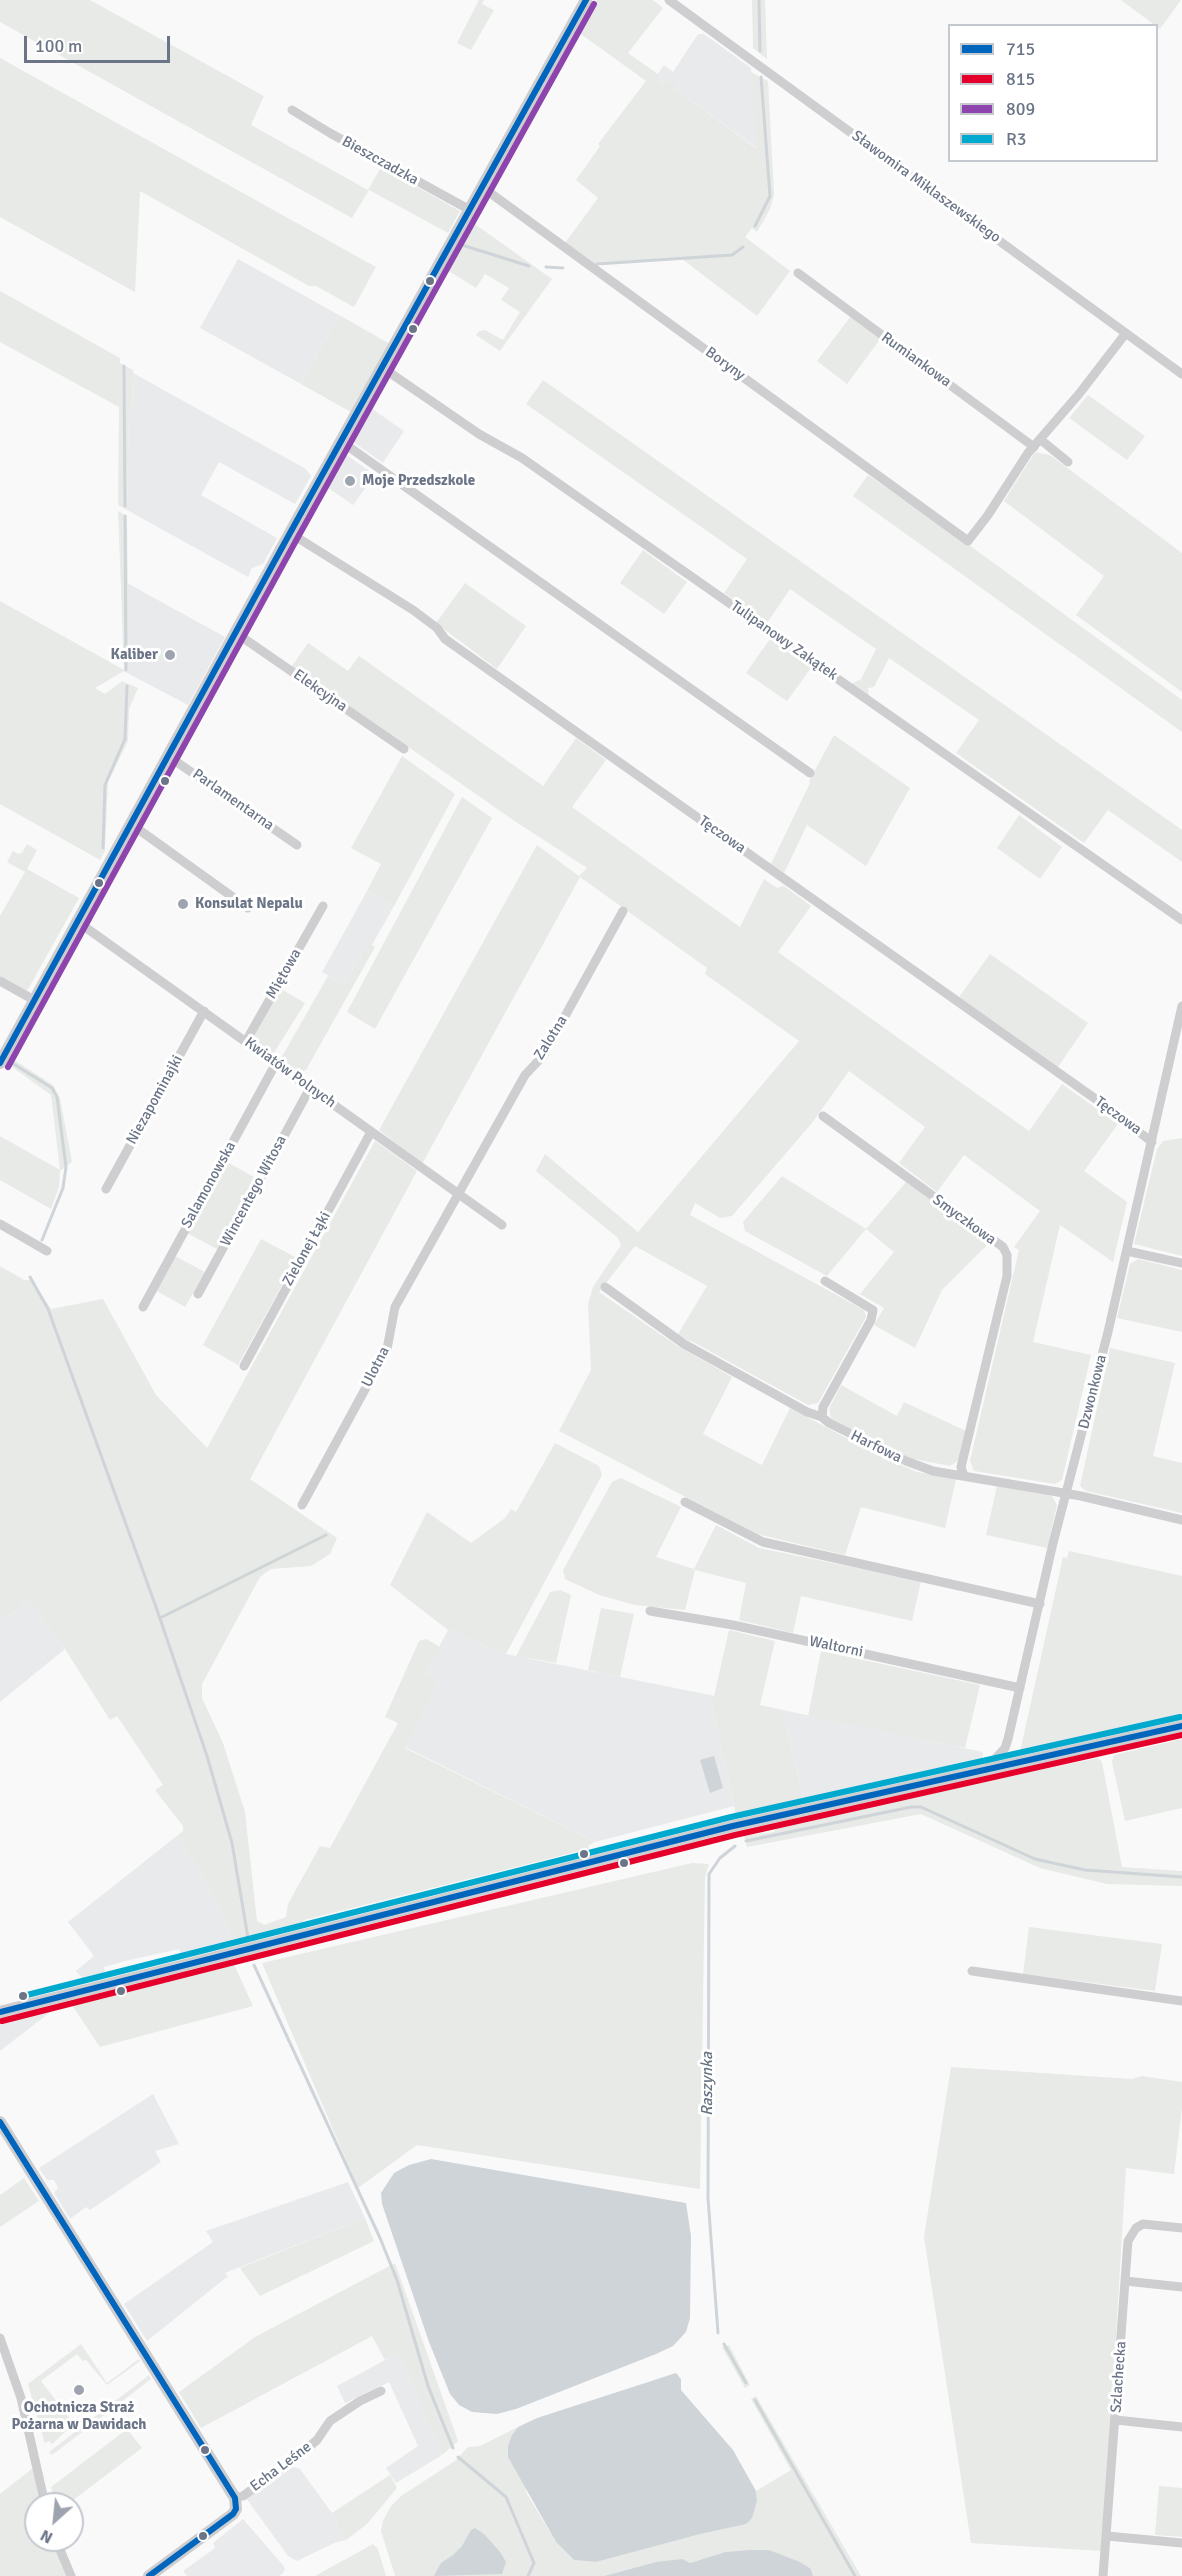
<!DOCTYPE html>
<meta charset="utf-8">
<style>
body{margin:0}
#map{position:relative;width:1182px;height:2576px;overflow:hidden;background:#f9f9f9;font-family:Signika,sans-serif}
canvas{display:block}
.legend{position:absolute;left:948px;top:24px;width:210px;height:138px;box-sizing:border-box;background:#fff;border:2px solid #c4c8cf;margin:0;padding:8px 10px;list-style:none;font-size:18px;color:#6b7587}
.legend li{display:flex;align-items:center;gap:12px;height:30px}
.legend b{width:30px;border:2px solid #c4c8cf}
.north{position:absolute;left:24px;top:2492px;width:60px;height:60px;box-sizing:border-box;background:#fff;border:2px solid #c4c8cf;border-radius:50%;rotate:207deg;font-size:16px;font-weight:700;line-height:24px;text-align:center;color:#6b7587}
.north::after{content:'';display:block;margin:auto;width:21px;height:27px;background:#9da3af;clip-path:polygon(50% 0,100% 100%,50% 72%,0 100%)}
.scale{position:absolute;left:24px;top:36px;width:146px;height:27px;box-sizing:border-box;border:3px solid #6b7587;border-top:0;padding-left:8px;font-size:18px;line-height:21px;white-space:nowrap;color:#6b7587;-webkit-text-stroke:4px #fff;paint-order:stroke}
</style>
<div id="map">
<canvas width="1182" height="2576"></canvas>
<ul class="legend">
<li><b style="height:8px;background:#0065bd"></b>715</li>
<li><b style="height:8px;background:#e4002b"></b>815</li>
<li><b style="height:8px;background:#8e44ad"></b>809</li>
<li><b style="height:8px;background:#00a9ce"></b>R3</li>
</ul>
<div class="north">N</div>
<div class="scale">100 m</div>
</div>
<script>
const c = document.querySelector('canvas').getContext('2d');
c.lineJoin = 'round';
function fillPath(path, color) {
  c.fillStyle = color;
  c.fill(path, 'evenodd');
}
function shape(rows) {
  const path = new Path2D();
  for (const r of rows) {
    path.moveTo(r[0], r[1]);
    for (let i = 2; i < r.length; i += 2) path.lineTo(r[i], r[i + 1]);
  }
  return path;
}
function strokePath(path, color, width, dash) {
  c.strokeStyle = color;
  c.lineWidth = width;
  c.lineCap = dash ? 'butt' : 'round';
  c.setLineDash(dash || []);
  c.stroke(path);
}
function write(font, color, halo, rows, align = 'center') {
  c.font = font + ' Signika,sans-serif';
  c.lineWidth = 6;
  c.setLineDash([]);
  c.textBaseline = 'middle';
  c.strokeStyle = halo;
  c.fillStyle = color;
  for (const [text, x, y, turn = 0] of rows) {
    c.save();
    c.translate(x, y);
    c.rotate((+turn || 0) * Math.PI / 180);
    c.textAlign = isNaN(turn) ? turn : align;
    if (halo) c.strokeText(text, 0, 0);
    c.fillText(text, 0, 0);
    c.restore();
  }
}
const built = shape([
 [698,34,704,34,751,68,758,149,674,88,668,79,665,84,655,78,664,65,673,72],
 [238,259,339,315,301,384,200,328],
 [133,373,306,469,311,476,295,504,219,462,201,495,277,538,263,564,252,568,248,577,127,510,129,411,132,412],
 [371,408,404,431,383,463,352,441],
 [345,454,375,475,353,505,327,487],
 [127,583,225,637,188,705,129,674],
 [367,891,394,906,372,945,368,943,344,985,322,972],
 [28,1601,65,1649,0,1702,0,1623],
 [448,1630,506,1654,710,1695,734,1806,595,1842,405,1747,427,1675,425,1673],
 [783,1710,983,1752,982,1760,803,1799],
 [178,1835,222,1911,233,1942,181,1955,179,1949,125,1961,104,1967,105,1974,83,1979,76,1971,94,1956,68,1922],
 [56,2003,57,2007,0,2051,0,2018],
 [153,2094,179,2144,155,2151,161,2162,90,2210,86,2207,70,2219,54,2193,58,2188,54,2180,47,2180,39,2168],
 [348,2182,365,2218,225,2273,228,2276,147,2341,124,2304,213,2242,206,2231],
 [400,2352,442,2455,396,2483,386,2468,418,2446,389,2382,345,2403,337,2386],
 [293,2467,300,2469,332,2513,338,2524,338,2529,346,2540,334,2543,297,2561,288,2556,246,2498],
 [243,2519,282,2564,285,2569,283,2573,279,2576,187,2576,183,2571,215,2548,213,2543]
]);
const green = shape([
 [0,0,90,0,264,96,251,125,368,190,381,167,460,211,448,233,369,190,352,218,0,22],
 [479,0,484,0,482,4,494,10,471,50,457,43],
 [596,0,653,0,663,8,628,53,658,74,656,78,664,84,669,79,676,85,674,88,757,149,751,72,768,81,774,194,770,209,757,232,752,228,745,237,790,271,757,316,682,259,595,265,565,243,598,198,576,180,600,146,598,144,646,81,578,32],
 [752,0,765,0,767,59,753,48],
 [1121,0,1181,0,1160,29],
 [0,58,376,267,354,307,316,286,309,286,140,191,135,292,0,217],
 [472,222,552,279,500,351,476,335,479,331,485,330,503,340,520,312,501,300,509,288,485,274,476,288,447,270],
 [0,291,120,358,120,363,133,370,132,412,129,411,127,510,118,505,119,407,0,342],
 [339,315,390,344,351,412,301,384],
 [851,316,881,338,847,384,817,361],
 [543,380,1182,830,1182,862,1108,810,1084,843,956,753,979,720,889,658,874,687,868,688,869,697,851,684,861,679,876,649,790,589,767,623,724,593,747,559,526,404],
 [1088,395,1145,436,1127,460,1069,418],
 [1035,452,1050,455,1182,553,1182,692,1076,615,1104,576,1004,501],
 [868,475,958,537,1182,700,1182,732,853,496],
 [118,511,127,516,129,674,124,671,95,688,105,694,122,681,138,688,129,709,128,741,108,782,105,851,100,860,0,804,0,601,124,670],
 [643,550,687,582,664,614,620,583],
 [465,583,526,626,497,669,436,623],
 [770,639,811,668,787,701,746,673],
 [308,643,348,671,359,656,543,786,576,738,606,760,572,807,740,927,764,879,777,888,784,886,811,906,778,952,946,1072,1029,1131,1062,1084,1118,1124,1084,1171,1127,1202,1113,1262,1060,1225,1033,1342,1091,1355,1062,1480,1055,1484,974,1471,970,1461,1019,1250,1014,1247,1040,1211,964,1155,937,1192,899,1163,925,1127,849,1071,812,1123,732,1216,720,1218,695,1203,690,1215,864,1310,866,1317,818,1403,808,1405,693,1342,677,1336,707,1286,635,1246,599,1292,676,1345,732,1377,703,1434,762,1465,790,1408,878,1455,917,1472,956,1479,945,1528,861,1507,845,1555,757,1534,559,1431,591,1370,588,1304,593,1287,621,1245,618,1238,536,1171,545,1154,638,1232,799,1041,705,974,707,968,580,877,422,1164,379,1130,537,845,579,876,587,868,516,822,292,666],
 [834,735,910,788,866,866,807,825,784,873,771,864,810,783,809,781],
 [402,756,455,794,394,906,367,891,381,864,351,848],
 [462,797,492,818,375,1029,347,1012],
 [1019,815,1062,847,1040,879,997,848],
 [27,844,37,850,27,869,79,898,27,991,0,976,0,916,25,872,7,862,13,851,18,854,22,853],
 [368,943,375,947,306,1070,297,1074,280,1060,328,976,344,985],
 [990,954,1088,1023,1058,1067,959,997],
 [281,989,305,1003,272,1056,250,1040],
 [11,1058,53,1085,60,1098,72,1162,60,1171,59,1187,51,1209,0,1180,0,1136,60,1170,51,1095,8,1064],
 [1182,1138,1182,1256,1134,1244,1157,1149,1163,1141],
 [375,1141,417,1171,250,1479,337,1538,330,1554,311,1566,271,1569,260,1577,202,1684,202,1698,223,1743,245,1812,257,1921,264,1925,286,1917,288,1904,320,1846,330,1848,398,1723,385,1717,419,1641,426,1639,440,1647,425,1673,437,1683,405,1748,595,1842,589,1845,588,1849,304,1920,298,1930,233,1942,222,1911,178,1835,183,1831,183,1826,155,1790,163,1785,117,1716,110,1720,65,1649,28,1601,0,1623,0,1266,24,1280,32,1280,51,1309,103,1299,156,1395,207,1448],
 [227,1162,256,1178,217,1249,187,1233],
 [782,1176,866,1229,906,1182,989,1243,942,1290,915,1348,874,1325,884,1308,860,1294,894,1252,866,1229,827,1276,745,1231,743,1222],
 [261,1239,297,1258,238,1365,203,1345],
 [175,1256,205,1272,185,1307,155,1290],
 [1138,1259,1182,1270,1182,1332,1117,1318,1130,1264],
 [1110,1348,1175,1363,1153,1456,1182,1463,1182,1513,1086,1491,1080,1486],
 [841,1385,897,1416,904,1402,966,1431,959,1460,950,1466,909,1458,831,1419,829,1409],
 [555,1443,599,1466,602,1475,506,1654,448,1630,390,1585,427,1512,471,1543,505,1518,511,1509,516,1512],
 [621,1478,681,1507,656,1557,694,1569,716,1525,759,1548,921,1581,912,1621,801,1596,793,1633,739,1620,746,1583,695,1570,685,1610,635,1605,599,1595,565,1579,563,1570,612,1482],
 [997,1486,1052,1496,1057,1505,1047,1548,986,1535],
 [1069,1551,1182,1576,1182,1715,1020,1752,1063,1557,1067,1558],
 [560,1590,571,1595,556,1663,516,1656,550,1592],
 [601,1608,634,1614,620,1677,588,1670],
 [729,1630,775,1641,760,1705,783,1710,803,1799,736,1815,710,1695,714,1696],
 [821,1651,980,1685,965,1748,808,1716],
 [1182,1739,1182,1808,1125,1821,1112,1762,1114,1755],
 [1098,1758,1102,1762,1122,1867,1182,1871,1182,1886,1107,1884,1040,1868,921,1814,747,1847,744,1836,774,1832,780,1824],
 [692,1863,709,1864,705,1877,700,2189,417,2145,358,2188,262,1963],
 [1029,1927,1162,1944,1155,1991,1023,1974],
 [233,1962,253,2006,100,2047,69,2001,91,1996,120,1994,133,1990,146,1983],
 [951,2067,1132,2079,1142,2076,1182,2082,1182,2108,1174,2174,1126,2168,1103,2551,971,2543,924,2237],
 [24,2178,39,2201,0,2227,0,2195],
 [365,2218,374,2241,260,2296,240,2268],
 [395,2263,458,2441,442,2455,400,2353,385,2360,372,2336,201,2428,179,2392,255,2337],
 [81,2344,107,2383,139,2359,140,2361,107,2385,86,2360,83,2361,77,2354,41,2381,74,2424,52,2444,49,2441,45,2443,46,2448,28,2384],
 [729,2345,750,2385,745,2388,722,2347],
 [149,2375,151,2379,94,2423,52,2455,49,2452],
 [756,2396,861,2576,813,2576,811,2569,769,2550,749,2550,725,2552,690,2563,656,2562,604,2576,395,2576,381,2531,383,2521,391,2506,401,2496,455,2461,468,2447,480,2446,518,2427,512,2435,527,2494,556,2542,574,2560,596,2562,699,2534,757,2501,756,2491,791,2470,751,2399],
 [127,2429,142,2448,68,2504,56,2504,51,2487],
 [33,2468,40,2504,36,2504,36,2540,52,2540,66,2576,0,2576,0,2494],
 [390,2475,397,2488,367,2524,346,2540,338,2529,338,2524,332,2513],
 [1159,2486,1182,2488,1182,2537,1155,2535],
 [373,2544,378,2549,386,2576,315,2576]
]);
const water = shape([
 [714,1756,723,1788,710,1793,700,1760],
 [431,2159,686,2203,691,2236,690,2318,686,2332,673,2346,656,2354,516,2409,497,2414,472,2412,459,2405,450,2394,429,2342,382,2204,381,2193,394,2173,409,2165],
 [676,2373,681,2379,681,2390,733,2450,756,2491,757,2501,752,2518,746,2524,700,2534,596,2562,574,2560,556,2542,508,2457,508,2446,512,2435,518,2427,537,2418],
 [475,2528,484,2534,500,2552,506,2562,502,2574,434,2576,441,2563,453,2555,462,2546,471,2530],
 [749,2550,769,2550,800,2562,811,2569,813,2576,604,2576,656,2562,682,2559,690,2563,725,2552]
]);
const stream = shape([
 [759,0,760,51],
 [755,226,770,196,761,77],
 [462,245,529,266],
 [597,264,732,255,743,247],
 [546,267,563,268],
 [124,366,125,506],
 [125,516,126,670],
 [103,848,105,785,125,739,127,686],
 [9,1061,52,1088,57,1097,66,1167,63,1188,42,1240],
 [30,1277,48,1309,156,1607,207,1756,232,1843,248,1938],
 [160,1618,326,1535],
 [746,1841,911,1807,921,1807,1035,1859,1085,1870,1182,1877],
 [254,1965,380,2238,397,2280,428,2386,453,2448],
 [718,2333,708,2198,709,1874,720,1858,735,1846],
 [724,2344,746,2383],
 [755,2400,855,2576],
 [458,2457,506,2497,534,2563,528,2576]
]);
const minor = shape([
 [669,0,1182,374],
 [292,110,330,133,470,210],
 [482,187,968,541,988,515,1028,453,1079,394,1126,333],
 [798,273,1034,447],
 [383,368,479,434,522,458,1182,920],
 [1041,440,1068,462],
 [342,442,810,773],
 [290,533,413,610,437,628,445,639,1097,1100,1152,1142],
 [236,633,404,749],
 [168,756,297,845],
 [131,824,248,908],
 [78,922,502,1225],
 [0,981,34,1000],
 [246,1041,323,906],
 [823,1116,1003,1247,1007,1255,1007,1276,961,1467,964,1476],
 [106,1189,204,1011],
 [0,1224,47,1251],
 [1127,1251,1182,1263],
 [605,1287,684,1344,807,1412,822,1417,829,1423,906,1461,933,1471,1081,1496,1182,1520],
 [198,1294,310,1088],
 [143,1307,276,1063],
 [244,1366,371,1132],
 [822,1417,823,1407,871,1320,873,1310,825,1281],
 [685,1502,763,1542,1040,1604],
 [302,1505,387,1349,395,1307,525,1075,543,1056,623,911],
 [650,1611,733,1625,1020,1688],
 [984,1771,1005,1748,1008,1739,1053,1543,1108,1332,1182,1006],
 [972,1971,1182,2001],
 [1125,2281,1182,2287],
 [0,2338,21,2398,45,2504],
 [1116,2420,1182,2427],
 [235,2498,243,2496,296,2458,317,2440,330,2421,360,2401,381,2391],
 [1107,2536,1182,2543],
 [56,2540,71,2576],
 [1103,2576,1128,2241,1136,2228,1143,2224,1182,2228]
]);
const tertiary = shape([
 [0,1063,290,533,586,0],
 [0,2012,733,1826,1182,1726],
 [0,2122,235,2498,236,2509,233,2514,149,2576]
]);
const bus1 = shape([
 [0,1063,290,533,586,0],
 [0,2012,733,1826,1182,1726],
 [0,2122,235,2498,236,2509,233,2514,149,2576]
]);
const bus2 = shape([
 [2,2021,735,1835,1182,1735]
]);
const bus3 = shape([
 [8,1067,298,537,594,4]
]);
const bus4 = shape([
 [23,1996,731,1817,1180,1717]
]);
const markers = [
 [430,281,5,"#6b7587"],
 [413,329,5,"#6b7587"],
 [350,481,6,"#9da3af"],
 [170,655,6,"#9da3af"],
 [165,781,5,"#6b7587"],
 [99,883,5,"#6b7587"],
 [183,904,6,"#9da3af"],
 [584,1854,5,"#6b7587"],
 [624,1863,5,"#6b7587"],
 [121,1991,5,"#6b7587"],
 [23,1996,5,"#6b7587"],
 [79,2390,6,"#9da3af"],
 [205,2450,5,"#6b7587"],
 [203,2536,5,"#6b7587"]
];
const streetNames = [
 ["Bieszczadzka",380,161,29],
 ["Sławomira Miklaszewskiego",926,187,36],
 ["Rumiankowa",916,360,36],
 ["Boryny",725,364,36],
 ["Tulipanowy Zakątek",784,641,35],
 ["Elekcyjna",320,691,35],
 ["Parlamentarna",233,800,35],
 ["Tęczowa",722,835,35],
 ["Miętowa",284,974,-60],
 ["Zalotna",551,1038,-58],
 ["Kwiatów Polnych",290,1073,36],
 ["Niezapominajki",155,1100,-61],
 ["Tęczowa",1118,1116,36],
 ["Salamonowska",209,1185,-61],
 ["Wincentego Witosa",254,1191,-62],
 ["Smyczkowa",964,1220,36],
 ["Zielonej Łąki",307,1249,-61],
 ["Ulotna",376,1367,-63],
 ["Dzwonkowa",1093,1392,-76],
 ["Harfowa",876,1447,26],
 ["Waltorni",836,1647,12],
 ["Szlachecka",1119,2377,-86],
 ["Echa Leśne",281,2467,-37]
];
const poiNames = [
 ["Moje Przedszkole",362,481],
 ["Kaliber",158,655,"right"],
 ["Konsulat Nepalu",195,904],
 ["Ochotnicza Straż",79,2408,"center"],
 ["Pożarna w Dawidach",79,2425,"center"]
];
const waterNames = [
 ["Raszynka",708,2084,-90]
];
fillPath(built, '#e9eaeb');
fillPath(green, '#e7eae6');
fillPath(water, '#cfd4d9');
strokePath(stream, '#cfd4d9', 3);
strokePath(minor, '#ceced0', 9);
strokePath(tertiary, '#ceced0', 12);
strokePath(bus1, '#0065bd', 6);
strokePath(bus2, '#e4002b', 6);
strokePath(bus3, '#8e44ad', 6);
strokePath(bus4, '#00a9ce', 6);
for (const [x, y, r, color] of markers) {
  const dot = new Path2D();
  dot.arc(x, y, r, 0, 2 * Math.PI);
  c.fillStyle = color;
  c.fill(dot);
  strokePath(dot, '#fff', 2);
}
write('15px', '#6b7587', '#fff', streetNames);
write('bold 15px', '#6b7587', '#fff', poiNames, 'left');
write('italic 16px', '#677582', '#fff', waterNames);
</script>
